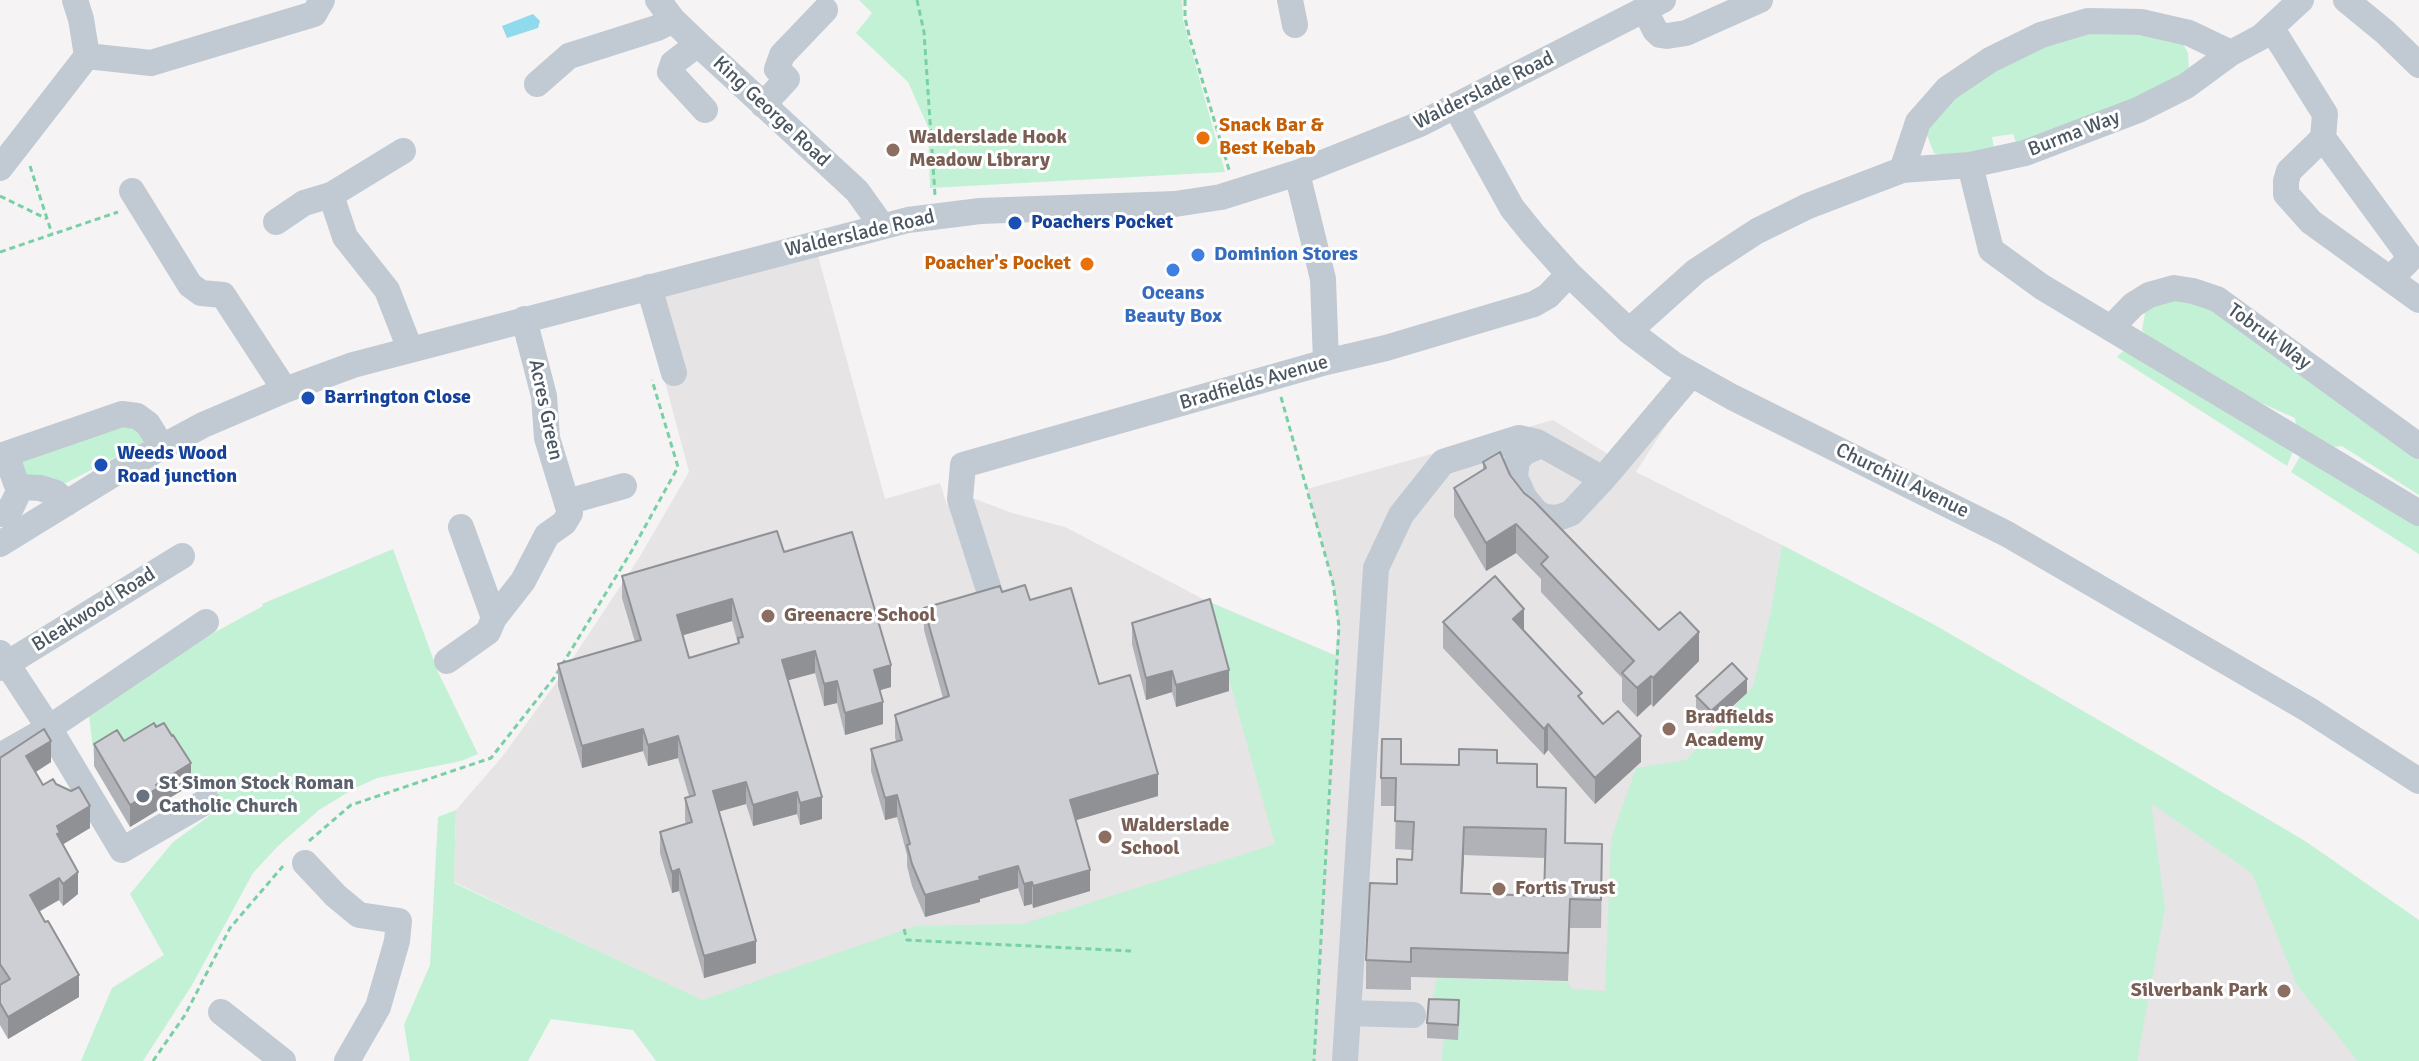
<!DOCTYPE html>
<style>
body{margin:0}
canvas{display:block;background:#f5f3f3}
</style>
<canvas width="2419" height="1061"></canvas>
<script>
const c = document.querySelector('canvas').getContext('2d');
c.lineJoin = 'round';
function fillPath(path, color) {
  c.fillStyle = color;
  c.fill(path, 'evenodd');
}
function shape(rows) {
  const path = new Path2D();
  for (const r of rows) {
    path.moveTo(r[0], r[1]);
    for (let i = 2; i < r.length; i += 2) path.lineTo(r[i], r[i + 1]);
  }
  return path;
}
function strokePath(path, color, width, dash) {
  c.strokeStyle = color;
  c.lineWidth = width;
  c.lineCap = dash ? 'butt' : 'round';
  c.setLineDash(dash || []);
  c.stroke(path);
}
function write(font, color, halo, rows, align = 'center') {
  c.font = font + ' Signika,sans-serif';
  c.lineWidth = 6;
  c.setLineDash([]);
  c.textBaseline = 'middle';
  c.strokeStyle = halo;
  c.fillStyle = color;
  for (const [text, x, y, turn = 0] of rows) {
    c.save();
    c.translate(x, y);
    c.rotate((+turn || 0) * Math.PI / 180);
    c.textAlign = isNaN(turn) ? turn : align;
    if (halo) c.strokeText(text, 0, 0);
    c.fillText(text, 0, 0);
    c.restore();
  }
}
const education = shape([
 [817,252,885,499,940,483,947,505,975,499,1012,513,1065,527,1207,601,1335,655,1339,626,1333,583,1307,489,1553,420,1611,456,1674,413,1636,472,1782,545,1772,611,2419,920,2419,1061,843,1061,700,1000,454,882,456,810,502,757,561,676,639,558,689,472,643,299]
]);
const green = shape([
 [859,0,1182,0,1183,20,1225,172,930,188,928,127,908,82,856,33,872,13],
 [2088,31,2180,38,2188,53,2189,70,2180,81,2017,145,2013,134,1992,137,1994,148,1946,156,1934,153,1925,130,1939,105,2013,57],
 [2160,298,2207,301,2419,455,2419,495,2342,446,2320,448,2297,432,2295,418,2257,401,2155,345,2142,330,2146,308],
 [2129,345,2295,446,2287,466,2117,357],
 [129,418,146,441,66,483,23,478,16,458],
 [2302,453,2419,526,2419,554,2291,472],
 [1782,545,1933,624,2171,762,2305,841,2419,920,2419,1061,2358,1061,2297,985,2252,873,2151,803,2165,908,2137,1061,1442,1061,1443,1040,1458,1039,1459,1015,1429,1014,1437,978,1568,982,1572,989,1605,991,1611,839,1636,768,1686,760,1753,687,1771,611],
 [393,549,438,672,478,754,461,761,377,778,355,788,319,810,278,846,253,873,192,985,143,1061,81,1061,112,988,164,955,130,894,173,842,219,809,201,777,194,780,164,733,94,758,89,715,186,648,263,606,262,604],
 [1207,601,1336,656,1314,1061,656,1061,633,1030,551,1019,528,1061,410,1061,404,1025,430,965,438,817,456,810,454,883,702,1000,915,926,1023,924,1275,844]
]);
const water = shape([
 [533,14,540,21,538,28,507,38,502,26]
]);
const path = shape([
 [917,0,924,32,935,195],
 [1185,0,1185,18,1190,39,1230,173],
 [30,166,52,234],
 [0,196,47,219],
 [0,252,118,212],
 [1281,397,1333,583,1339,626,1314,1061],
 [309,841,351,805,491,758,554,678,631,552,678,467,652,380],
 [904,929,907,940,1131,951],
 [153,1061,185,1015,230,928,283,866]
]);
const minor = shape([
 [658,0,673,20,698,44,857,191,882,226],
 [1290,0,1295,25],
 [2346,0,2385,32,2419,65],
 [1645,10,1655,30,1660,35,1667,36,1686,33,1760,0],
 [2272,29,2325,114,2323,138,2411,258,2390,279],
 [698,44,673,63,670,72,705,110],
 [87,56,151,63,314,14,322,0],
 [537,84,569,56,657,28,673,20],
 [763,105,787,79,777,69,782,55,825,10],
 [1456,107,1512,208,1533,234,1569,274,1629,331,1673,364,1732,397,2007,534,2309,710,2419,781],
 [2323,138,2289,171,2286,181,2286,194,2311,222,2419,300],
 [1970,165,1991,250,2042,287,2419,513],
 [0,168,87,56,81,19,75,0],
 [1902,170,1918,122,1947,89,1990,60,2041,35,2088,21,2141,22,2189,33,2231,53],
 [1297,173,1323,279,1326,362],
 [132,191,190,285,201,293,223,295,285,390],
 [331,195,345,237,387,290,410,349],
 [276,222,304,203,331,195,403,151],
 [649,287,674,373],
 [2111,328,2133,305,2149,295,2174,288,2193,291,2217,299,2419,446],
 [1629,331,1696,271,1757,231,1808,206,1902,170,1970,165,2025,153,2138,110,2186,86,2231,53,2261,37,2301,0],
 [1541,445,1525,452,1517,460,1515,477,1524,497,1536,512,1545,517,1558,518,1571,513,1603,479],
 [567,502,624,486],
 [67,503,56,493,40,488,21,487,16,483,6,454,122,414,137,416,148,424,162,447],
 [0,514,11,508,21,487],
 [461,527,494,618],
 [0,544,125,467,203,425,285,390,353,365,908,220,980,211,1175,204,1221,197,1297,173,1420,124,1663,0],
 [988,587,960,499,963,465,1326,362,1386,348,1534,304,1548,296,1569,274],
 [0,653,49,728,122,850,207,801],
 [447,661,488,632,494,618,523,581,547,535,564,523,570,513,547,438,544,396,524,319],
 [0,668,182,556],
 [0,756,49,728,206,622],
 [305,863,336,896,359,915,399,921,397,941,378,1007,347,1061],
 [221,1012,283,1061],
 [1348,1013,1413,1015],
 [1345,1061,1376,568,1401,515,1443,462,1519,438,1537,442,1603,479,1690,376]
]);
const wall = shape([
 [1483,462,1510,475,1524,493,1659,630,1699,661,1653,707,1651,704,1637,717,1622,701,1622,678,1541,592,1541,579,1516,553,1486,571,1454,516,1454,488,1483,470],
 [784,552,891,687,880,690,883,724,845,735,837,703,824,706,815,673,788,680,822,819,800,825,797,814,753,826,746,804,718,812,756,963,704,978,679,891,672,893,660,853,660,832,686,824,685,820,685,798,689,796,678,758,648,766,643,751,582,768,558,686,558,664,635,642,622,598,622,576],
 [732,621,738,644,689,658,683,635],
 [1002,592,1030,600,1099,684,1158,796,1076,820,1090,891,1033,908,1032,904,1024,906,1018,888,980,899,980,902,925,917,912,886,907,866,907,855,897,817,885,820,871,771,871,749,896,741,895,737,895,715,943,698,924,630,924,608],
 [1443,622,1524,631,1582,701,1641,762,1595,804,1548,750,1544,755,1443,648],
 [1132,623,1229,691,1176,707,1172,692,1146,700,1132,644],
 [1747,693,1711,726,1696,710,1696,696],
 [124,741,191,785,158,805,158,810,130,827,94,766,94,744],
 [0,758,51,762,36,772,43,785,90,828,62,845,78,894,63,906,59,900,39,911,79,997,8,1039,0,1025],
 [1497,763,1537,787,1565,843,1602,872,1601,928,1570,928,1568,981,1411,977,1411,990,1366,989,1366,960,1397,884,1412,860,1413,850,1395,849,1396,806,1381,806,1381,778,1401,764,1459,765],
 [1464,855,1545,858,1544,896,1462,893],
 [1459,1015,1458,1040,1427,1038,1427,1023]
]);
const shadedWall = shape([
 [1516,524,1516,553,1486,571,1486,543],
 [732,599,732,621,677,637,677,615],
 [1524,609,1524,635,1513,619],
 [1699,632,1699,661,1653,707,1653,678],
 [815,651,815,673,782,682,782,660],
 [891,665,891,687,874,692,874,670],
 [1229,670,1229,691,1176,707,1176,685],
 [1172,671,1172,692,1146,700,1146,678],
 [1651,676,1651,704,1637,717,1637,688],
 [1747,679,1747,693,1711,726,1711,711],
 [837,681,837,703,824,706,824,684],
 [883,702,883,724,845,735,845,713],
 [1548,724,1548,750,1544,755,1544,729],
 [643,729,643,751,582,768,582,746],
 [678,736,678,758,648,766,648,745],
 [1641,736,1641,762,1595,804,1595,778],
 [51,741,51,762,26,778,26,756],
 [191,763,191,785,158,805,158,810,130,827,130,805,156,785],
 [1158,774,1158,796,1070,822,1070,800],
 [746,782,746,804,713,813,713,791],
 [797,792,797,814,753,826,753,805],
 [897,795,897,817,885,820,885,798],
 [822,797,822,819,800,825,800,803],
 [90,806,90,828,60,846,57,856,57,826],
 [1464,827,1464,855,1461,921,1461,893],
 [1018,866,1018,888,980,899,980,902,925,917,925,895],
 [679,869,679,891,672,893,672,872],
 [1090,870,1090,891,1033,908,1033,886],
 [78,872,78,894,63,906,63,884],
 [59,878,59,900,30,917,30,895],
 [1032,882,1032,904,1024,906,1024,884],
 [756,941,756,963,704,978,704,956],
 [79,975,79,997,8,1039,8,1017]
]);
const building = shape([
 [1500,452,1510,475,1524,493,1533,500,1659,630,1680,612,1699,632,1653,678,1651,676,1637,688,1622,673,1634,661,1541,564,1548,557,1516,524,1486,543,1454,488,1486,468,1483,462,1500,452],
 [777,531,784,552,852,532,891,665,874,670,883,702,845,713,837,681,824,684,815,651,782,660,822,797,800,803,797,792,753,805,746,782,713,791,756,941,704,956,679,869,672,872,660,832,692,822,685,798,695,795,678,736,648,745,643,729,582,746,558,664,641,640,622,576,777,531],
 [732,599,743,637,738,638,739,643,689,658,677,615,732,599],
 [1495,576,1524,609,1513,619,1582,693,1578,696,1603,724,1618,711,1641,736,1595,778,1548,724,1544,729,1443,622,1495,576],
 [1025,585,1030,600,1071,588,1099,684,1130,675,1158,774,1070,800,1090,870,1033,886,1032,882,1024,884,1018,866,979,877,980,880,925,895,912,864,907,845,910,844,897,795,885,798,871,749,902,740,895,715,949,696,924,608,1000,586,1002,592,1025,585],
 [1210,599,1229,670,1176,685,1172,671,1146,678,1132,623,1210,599],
 [1732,663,1747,679,1711,711,1696,696,1732,663],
 [154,723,156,727,164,723,172,736,173,735,191,763,156,785,158,788,130,805,94,744,117,730,124,741,154,723],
 [44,729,51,741,26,756,43,785,53,779,56,784,71,791,79,787,90,806,57,826,60,833,57,834,78,872,63,884,59,878,30,895,45,922,48,921,79,975,8,1017,0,1003,0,985,10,979,0,964,0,758,44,729],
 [1382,739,1401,739,1401,764,1459,765,1459,749,1497,750,1497,763,1537,764,1537,787,1566,788,1565,843,1602,844,1601,900,1570,899,1568,953,1411,948,1411,962,1366,960,1370,883,1397,884,1397,859,1412,860,1414,822,1395,821,1396,778,1381,778,1382,739],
 [1464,827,1546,829,1544,896,1461,893,1464,827],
 [1429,999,1459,1000,1458,1025,1427,1023,1429,999]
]);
const markers = [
 [1203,138,8,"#e8710a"],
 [893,150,8,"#8d6e63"],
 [1015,223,8,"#1a4fb4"],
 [1198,255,8,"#3f7fe0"],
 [1087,264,8,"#e8710a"],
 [1173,270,8,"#3f7fe0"],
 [308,398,8,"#1a4fb4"],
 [101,465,8,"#1a4fb4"],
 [768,616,8,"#8d6e63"],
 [1669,729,8,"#8d6e63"],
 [143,796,8,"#6b7280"],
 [1105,837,8,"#8d6e63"],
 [1499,889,8,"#8d6e63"],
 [2284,991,8,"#8d6e63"]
];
const streetNames = [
 ["Walderslade Road",1484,91,-26],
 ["King George Road",771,112,43],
 ["Burma Way",2074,134,-21],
 ["Walderslade Road",860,234,-13],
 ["Tobruk Way",2269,337,36],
 ["Bradfields Avenue",1254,383,-16],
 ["Acres Green",545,410,78],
 ["Churchill Avenue",1902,481,26],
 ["Bleakwood Road",94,610,-32]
];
const foodNames = [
 ["Snack Bar &",1219,126],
 ["Best Kebab",1219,149],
 ["Poacher's Pocket",1071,264,"right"]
];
const educationNames = [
 ["Walderslade Hook",909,138],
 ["Meadow Library",909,161],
 ["Greenacre School",784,616],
 ["Bradfields",1685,718],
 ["Academy",1685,741],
 ["Walderslade",1121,826],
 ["School",1121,849],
 ["Fortis Trust",1515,889],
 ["Silverbank Park",2268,991,"right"]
];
const transitNames = [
 ["Poachers Pocket",1031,223],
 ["Barrington Close",324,398],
 ["Weeds Wood",117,454],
 ["Road junction",117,477]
];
const shopNames = [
 ["Dominion Stores",1214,255],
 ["Oceans",1173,294,"center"],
 ["Beauty Box",1173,317,"center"]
];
const worshipNames = [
 ["St Simon Stock Roman",159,784],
 ["Catholic Church",159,807]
];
fillPath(education, '#e6e4e5');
fillPath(green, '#c3f1d5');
fillPath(water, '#90daee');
strokePath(path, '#7ad0a6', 3, [6, 4]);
strokePath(minor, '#c1cad2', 26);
fillPath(wall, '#b0b2b7');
fillPath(shadedWall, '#909195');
fillPath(building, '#cdcfd5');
strokePath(building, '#909195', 2);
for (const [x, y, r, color] of markers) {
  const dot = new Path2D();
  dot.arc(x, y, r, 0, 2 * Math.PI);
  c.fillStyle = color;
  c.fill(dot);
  strokePath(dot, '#fff', 3);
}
write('20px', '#4a5661', '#fff', streetNames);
write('bold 20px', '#c56008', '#fff', foodNames, 'left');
write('bold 20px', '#785e54', '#fff', educationNames, 'left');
write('bold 20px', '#164399', '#fff', transitNames, 'left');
write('bold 20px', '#366cbe', '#fff', shopNames, 'left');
write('bold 20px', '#5b616d', '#fff', worshipNames, 'left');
</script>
